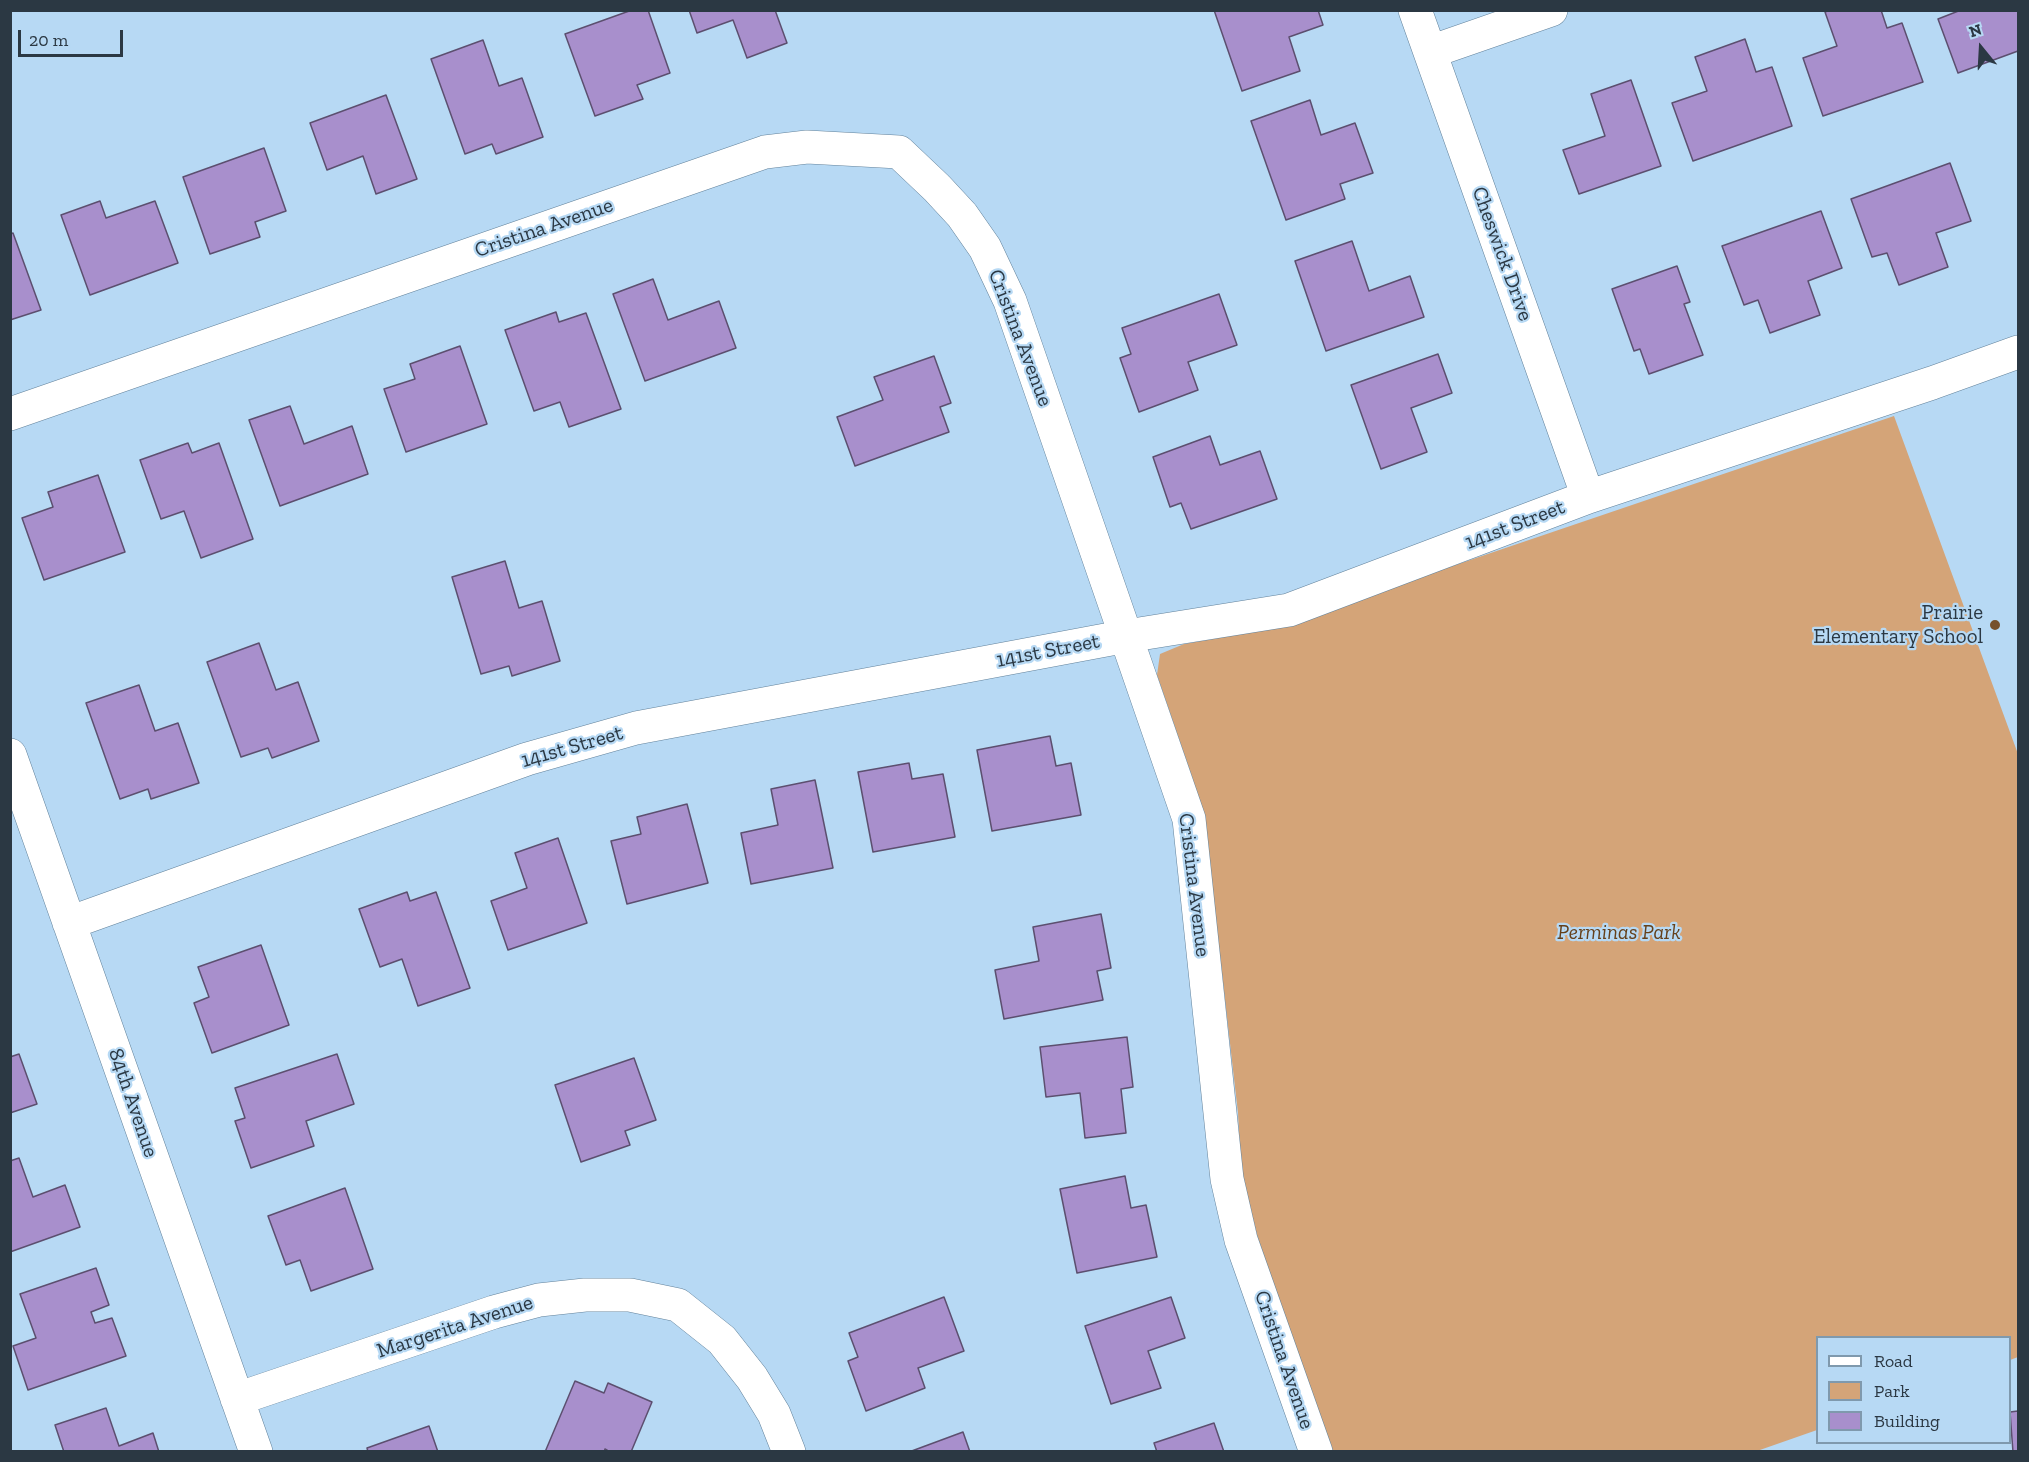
<!DOCTYPE html>
<style>
body{margin:0}
#map{position:relative;width:2029px;height:1462px;overflow:hidden;background:#b7d9f4;font-family:"Zilla Slab",serif}
canvas{display:block}
.frame{position:absolute;inset:0;border:12px solid #2b3843;pointer-events:none}
.legend{position:absolute;left:1816px;top:1336px;width:195px;height:108px;box-sizing:border-box;background:#b7d9f4;border:2px solid #7f99ad;margin:0;padding:8px 10px;list-style:none;font-size:18px;color:#2b3843}
.legend li{display:flex;align-items:center;gap:12px;height:30px}
.legend b{width:30px;border:2px solid #7f99ad}
.north{position:absolute;left:1951px;top:18px;width:60px;height:60px;-webkit-text-stroke:4px #b7d9f4;paint-order:stroke;rotate:342deg;font-size:16px;font-weight:700;line-height:24px;text-align:center;color:#2b3843}
.north::after{content:'';display:block;margin:auto;width:21px;height:27px;background:#2b3843;clip-path:polygon(50% 0,100% 100%,50% 72%,0 100%)}
.scale{position:absolute;left:18px;top:30px;width:105px;height:27px;box-sizing:border-box;border:3px solid #2b3843;border-top:0;padding-left:8px;font-size:18px;line-height:21px;white-space:nowrap;color:#2b3843;-webkit-text-stroke:4px #b7d9f4;paint-order:stroke}
</style>
<div id="map">
<canvas width="2029" height="1462"></canvas>
<div class="frame"></div>
<ul class="legend">
<li><b style="height:8px;background:#fff"></b>Road</li>
<li><b style="height:16px;background:#d4a478"></b>Park</li>
<li><b style="height:16px;background:#a88fcc"></b>Building</li>
</ul>
<div class="north">N</div>
<div class="scale">20 m</div>
</div>
<script>
const c = document.querySelector('canvas').getContext('2d');
c.lineJoin = 'round';
function fillPath(path, color) {
  c.fillStyle = color;
  c.fill(path, 'evenodd');
}
function shape(rows) {
  const path = new Path2D();
  for (const r of rows) {
    path.moveTo(r[0], r[1]);
    for (let i = 2; i < r.length; i += 2) path.lineTo(r[i], r[i + 1]);
  }
  return path;
}
function strokePath(path, color, width, dash) {
  c.strokeStyle = color;
  c.lineWidth = width;
  c.lineCap = dash ? 'butt' : 'round';
  c.setLineDash(dash || []);
  c.stroke(path);
}
function write(font, color, halo, rows, align = 'center') {
  c.font = font + ' "Zilla Slab",serif';
  c.lineWidth = 4.5;
  c.setLineDash([]);
  c.textBaseline = 'middle';
  c.strokeStyle = halo;
  c.fillStyle = color;
  for (const [text, x, y, turn = 0] of rows) {
    c.save();
    c.translate(x, y);
    c.rotate((+turn || 0) * Math.PI / 180);
    c.textAlign = isNaN(turn) ? turn : align;
    if (halo) c.strokeText(text, 0, 0);
    c.fillText(text, 0, 0);
    c.restore();
  }
}
const green = shape([
 [1894,416,2018,754,2018,1357,2010,1360,2010,1338,1818,1338,1817,1430,1757,1451,1333,1451,1282,1310,1257,1235,1241,1169,1238,1113,1206,834,1192,777,1157,675,1160,654,1184,644,1267,629]
]);
const building = shape([
 [632,10,648,10,670,73,637,85,643,99,595,116,565,34,632,10],
 [689,10,775,10,787,43,747,58,733,20,697,33,689,10],
 [1214,10,1318,10,1323,25,1289,37,1300,71,1242,91,1214,10],
 [1830,10,1881,10,1887,28,1902,23,1923,82,1823,116,1803,58,1837,46,1825,12,1830,10],
 [1961,10,2018,10,2018,51,1958,73,1938,19,1961,10],
 [1745,39,1756,72,1772,67,1792,126,1693,161,1672,103,1707,91,1695,57,1745,39],
 [483,40,499,86,522,78,543,137,496,154,492,144,465,154,431,59,483,40],
 [1631,80,1661,166,1579,194,1563,150,1605,136,1591,94,1631,80],
 [386,95,417,179,376,194,363,156,327,170,310,123,386,95],
 [1310,100,1321,135,1355,123,1373,173,1340,184,1345,199,1286,220,1251,121,1310,100],
 [264,148,286,211,255,222,260,237,210,254,183,177,264,148],
 [1950,163,1971,221,1936,233,1948,267,1899,285,1887,253,1872,257,1851,199,1950,163],
 [100,201,106,218,155,201,178,263,90,295,61,215,100,201],
 [1821,211,1842,268,1808,281,1820,315,1770,333,1758,300,1744,305,1722,246,1821,211],
 [13,233,41,310,10,320,10,234,13,233],
 [1352,241,1369,291,1410,276,1424,317,1326,351,1295,261,1352,241],
 [1677,266,1690,302,1684,304,1703,355,1649,374,1640,349,1634,351,1612,289,1677,266],
 [653,279,668,320,719,301,736,348,645,381,613,294,653,279],
 [1219,294,1237,345,1188,362,1198,390,1139,412,1120,358,1131,354,1122,328,1219,294],
 [556,312,559,322,586,313,621,409,569,427,560,402,534,411,505,330,556,312],
 [460,346,487,424,406,452,384,389,415,379,410,364,460,346],
 [1438,354,1452,393,1411,408,1427,452,1381,469,1351,385,1438,354],
 [934,356,951,403,940,407,949,432,855,466,837,417,883,400,874,377,934,356],
 [290,406,304,444,352,426,368,474,280,506,249,420,290,406],
 [1210,436,1220,465,1260,451,1277,499,1191,529,1181,503,1170,507,1153,457,1210,436],
 [188,443,192,453,219,443,253,539,201,558,184,511,161,519,140,460,188,443],
 [98,475,125,552,44,580,22,518,53,507,48,492,98,475],
 [505,561,519,608,542,601,560,661,512,676,509,666,481,674,452,577,505,561],
 [259,643,276,690,298,682,319,741,272,758,268,748,241,757,207,662,259,643],
 [139,685,155,731,178,723,199,783,151,799,148,789,120,799,86,703,139,685],
 [1050,736,1056,766,1071,763,1081,815,992,831,977,750,1050,736],
 [909,763,912,779,943,774,955,837,873,852,858,772,909,763],
 [815,780,833,868,751,884,741,833,778,825,771,789,815,780],
 [687,804,708,883,627,904,611,841,641,834,637,817,687,804],
 [558,838,587,923,508,950,491,901,527,888,515,853,558,838],
 [407,892,410,901,436,892,470,988,418,1006,402,959,380,967,359,909,407,892],
 [1101,914,1111,968,1097,971,1103,1000,1004,1019,995,970,1039,961,1033,927,1101,914],
 [261,945,289,1025,212,1053,194,1003,209,997,198,967,261,945],
 [1127,1037,1133,1087,1121,1089,1126,1133,1085,1138,1080,1093,1046,1097,1040,1047,1127,1037],
 [19,1054,37,1104,10,1113,10,1057,19,1054],
 [337,1054,354,1104,306,1121,314,1146,251,1168,235,1121,245,1118,235,1088,337,1054],
 [634,1058,656,1120,625,1131,630,1145,581,1162,555,1085,634,1058],
 [19,1158,33,1197,65,1185,80,1227,10,1252,10,1161,19,1158],
 [1125,1176,1131,1208,1146,1205,1157,1257,1077,1273,1060,1189,1125,1176],
 [345,1188,373,1269,311,1291,300,1260,286,1265,268,1216,345,1188],
 [96,1268,109,1305,91,1312,95,1323,112,1318,126,1356,28,1390,13,1346,36,1338,20,1294,96,1268],
 [944,1297,964,1351,918,1368,925,1388,866,1411,848,1361,858,1357,849,1333,944,1297],
 [1171,1297,1185,1338,1148,1351,1161,1388,1111,1404,1085,1326,1171,1297],
 [575,1381,604,1393,608,1383,652,1402,631,1452,610,1452,605,1449,604,1452,545,1452,575,1381],
 [106,1408,119,1446,153,1433,159,1452,64,1452,55,1425,106,1408],
 [2018,1411,2018,1452,2013,1452,2010,1412,2018,1411],
 [1214,1423,1224,1452,1157,1452,1154,1443,1214,1423],
 [429,1426,438,1452,368,1452,367,1448,429,1426],
 [963,1432,970,1452,909,1452,963,1432]
]);
const minor = shape([
 [1415,10,1588,497],
 [1430,52,1551,10],
 [10,414,765,152,807,147,899,152,937,188,962,215,985,248,1010,301,1189,819,1227,1179,1241,1240,1316,1452],
 [10,755,256,1452],
 [69,923,527,759,636,728,1127,636,1289,610,1588,497,1932,383,2018,352],
 [237,1399,494,1312,539,1300,585,1295,630,1295,678,1305,722,1340,752,1378,774,1414,789,1452]
]);
const markers = [
 [1995,625,6,"#76502c"]
];
const streetNames = [
 ["Cristina Avenue",544,228,-19],
 ["Cheswick Drive",1502,254,70],
 ["Cristina Avenue",1020,338,69],
 ["141st Street",1515,525,-21],
 ["141st Street",1048,651,-11],
 ["141st Street",572,747,-16],
 ["Cristina Avenue",1194,885,83],
 ["84th Avenue",133,1103,71],
 ["Margerita Avenue",455,1327,-18],
 ["Cristina Avenue",1284,1360,71]
];
const poiNames = [
 ["Prairie",1983,613],
 ["Elementary School",1983,637]
];
const parkNames = [
 ["Perminas Park",1619,933]
];
fillPath(green, '#d4a478');
fillPath(building, '#a88fcc');
strokePath(building, '#5c4f6f', 1.5);
strokePath(minor, '#62829b', 34);
strokePath(minor, '#fff', 33);
for (const [x, y, r, color] of markers) {
  const dot = new Path2D();
  dot.arc(x, y, r, 0, 2 * Math.PI);
  c.fillStyle = color;
  c.fill(dot);
  strokePath(dot, '#b7d9f4', 2);
}
write('21px', '#2b3843', '#b7d9f4', streetNames);
write('21px', '#2b3843', '#b7d9f4', poiNames, 'right');
write('italic 21px', '#65401a', '#b7d9f4', parkNames);
</script>
